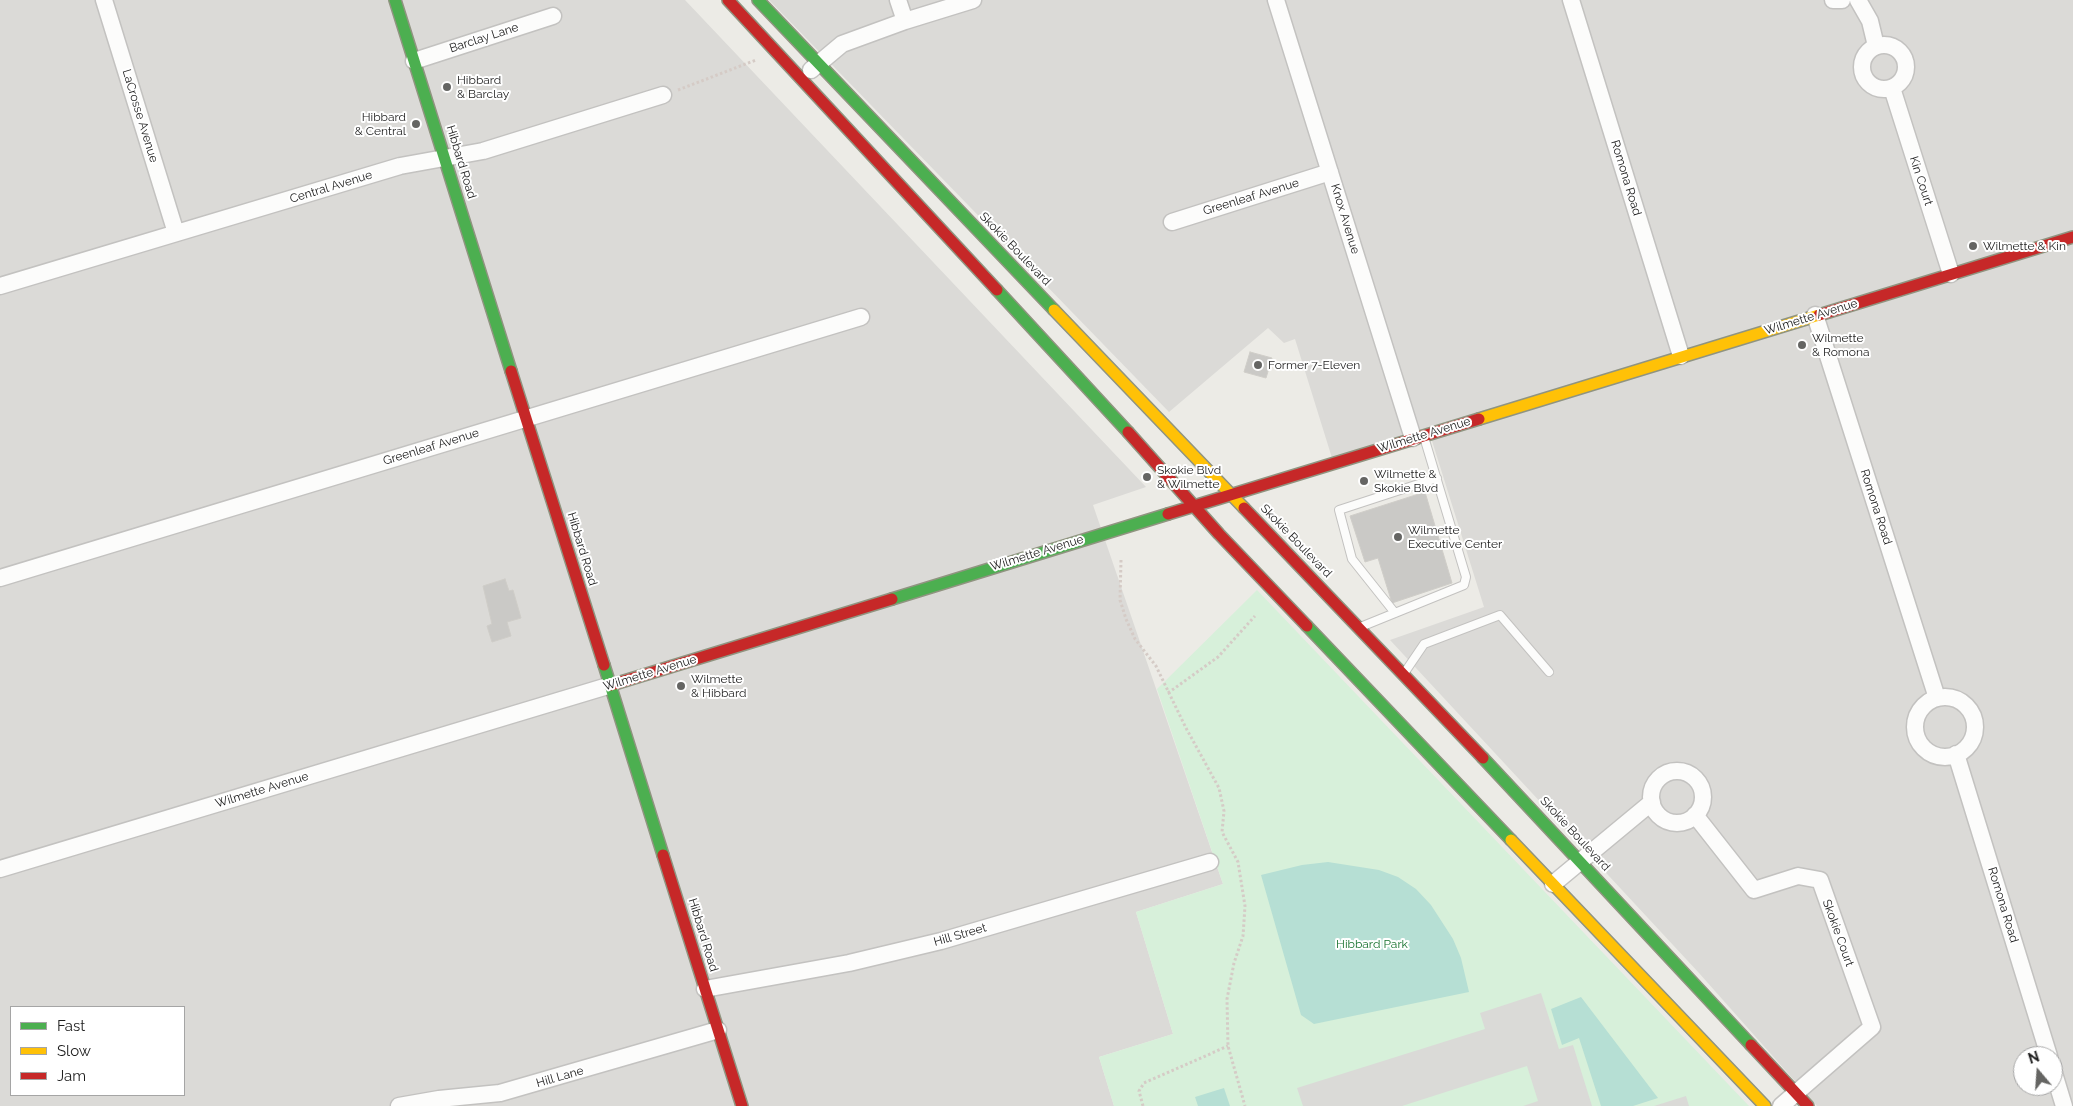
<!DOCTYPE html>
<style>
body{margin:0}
#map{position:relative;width:2073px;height:1106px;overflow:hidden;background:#ecebe6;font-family:Raleway,sans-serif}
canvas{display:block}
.legend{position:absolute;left:10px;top:1006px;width:175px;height:90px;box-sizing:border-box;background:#fff;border:1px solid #a5a5a5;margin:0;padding:6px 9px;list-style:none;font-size:15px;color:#1d1d1d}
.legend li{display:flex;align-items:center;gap:10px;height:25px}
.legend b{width:25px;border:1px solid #a5a5a5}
.north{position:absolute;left:2013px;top:1046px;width:50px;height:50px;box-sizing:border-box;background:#fff;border:1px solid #a5a5a5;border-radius:50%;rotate:342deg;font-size:14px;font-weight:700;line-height:20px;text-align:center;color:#1d1d1d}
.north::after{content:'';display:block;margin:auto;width:18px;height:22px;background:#656563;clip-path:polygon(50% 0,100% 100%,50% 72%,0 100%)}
</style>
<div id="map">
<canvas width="2073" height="1106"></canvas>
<ul class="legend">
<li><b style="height:6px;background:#4caf50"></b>Fast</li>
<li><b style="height:6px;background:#ffc107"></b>Slow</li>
<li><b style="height:6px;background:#c62828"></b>Jam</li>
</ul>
<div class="north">N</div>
</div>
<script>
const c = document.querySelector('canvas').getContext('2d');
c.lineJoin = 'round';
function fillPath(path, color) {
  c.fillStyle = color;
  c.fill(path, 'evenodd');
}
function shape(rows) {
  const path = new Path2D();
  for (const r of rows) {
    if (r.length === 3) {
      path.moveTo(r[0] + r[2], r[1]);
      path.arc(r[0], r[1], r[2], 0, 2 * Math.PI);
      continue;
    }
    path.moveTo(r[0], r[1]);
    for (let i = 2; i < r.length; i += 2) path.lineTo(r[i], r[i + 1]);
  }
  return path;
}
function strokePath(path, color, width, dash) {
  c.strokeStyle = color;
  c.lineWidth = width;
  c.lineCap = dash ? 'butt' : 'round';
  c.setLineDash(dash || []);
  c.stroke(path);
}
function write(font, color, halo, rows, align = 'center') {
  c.font = font + ' Raleway,sans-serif';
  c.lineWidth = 4;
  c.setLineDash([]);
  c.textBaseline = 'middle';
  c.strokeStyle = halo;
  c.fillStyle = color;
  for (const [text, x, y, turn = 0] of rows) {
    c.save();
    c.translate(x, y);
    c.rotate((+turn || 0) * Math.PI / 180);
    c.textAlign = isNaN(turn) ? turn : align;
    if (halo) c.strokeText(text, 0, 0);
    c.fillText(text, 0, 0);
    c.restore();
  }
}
const residential = shape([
 [0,0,685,0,1146,487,1093,505,1223,884,1136,912,1173,1034,1099,1057,1114,1106,0,1106],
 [11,1007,184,1007,184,1095,11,1095],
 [769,0,2073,0,2073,1106,1817,1106,1699,973,1390,640,1484,607,1428,428,1332,458,1295,339,1284,343,1268,328,1169,412],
 [2023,1056,2053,1056,2053,1086,2023,1086]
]);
const park = shape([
 [1257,590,1749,1106,1114,1106,1099,1057,1173,1034,1136,912,1223,884,1157,689]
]);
const pitch = shape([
 [1328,862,1379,870,1398,877,1416,889,1431,905,1453,939,1461,958,1469,992,1314,1024,1301,1015,1261,875,1302,865],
 [1581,997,1658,1098,1633,1106,1601,1106,1579,1038,1562,1045,1551,1009],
 [1224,1088,1230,1106,1198,1106,1195,1097]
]);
const parking = shape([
 [1541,993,1559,1049,1573,1045,1592,1106,1523,1106,1538,1101,1527,1066,1402,1106,1303,1106,1297,1088,1485,1029,1480,1013],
 [1686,1096,1689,1106,1654,1106]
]);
const building = shape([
 [1250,352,1272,358,1266,378,1244,372,1250,352],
 [1425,492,1452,583,1392,603,1378,558,1365,562,1350,516,1425,492],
 [505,579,509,591,513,590,521,618,507,622,511,636,492,642,487,626,492,624,483,586,505,579]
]);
const path = shape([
 [678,90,756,60],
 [1121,560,1120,600,1126,619,1135,639,1156,666,1186,728,1219,788,1224,811,1222,832,1238,862,1245,906,1243,936,1234,963,1227,999,1228,1046,1245,1106],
 [1168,693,1218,657,1255,616],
 [1143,1106,1139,1091,1144,1083,1228,1046]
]);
const lane = shape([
 [1395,613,1352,559,1339,510,1437,478],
 [1363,626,1464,585,1466,577,1424,437],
 [1405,672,1424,644,1500,615,1549,672]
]);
const street = shape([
 [104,0,176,233],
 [898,0,905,21],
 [1276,0,1413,438],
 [1571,0,1681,356],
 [1833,0,1842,0],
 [1858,0,1870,21,1876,46],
 [1884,67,22],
 [414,61,553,16],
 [811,70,842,44,905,21,973,0],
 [1892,88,1951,274],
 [1172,222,1330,172],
 [0,286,400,166,483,151,663,95],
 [1815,315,1937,698],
 [0,578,861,317],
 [1945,727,30],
 [1956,754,2049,1056],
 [1677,797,26],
 [1695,815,1754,890,1798,876,1820,880,1872,1027,1781,1106],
 [0,869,611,685],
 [1553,884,1652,802],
 [705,989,849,963,941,941,1210,862],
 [2053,1070,2064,1106],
 [399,1106,439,1099,500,1093,718,1030]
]);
const fast = shape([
 [395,0,511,371],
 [758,0,1054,310],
 [997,290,1128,432],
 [892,599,1168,514],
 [1307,626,1511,840],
 [604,665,663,855],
 [1483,758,1751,1045]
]);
const slow = shape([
 [1054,310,1244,508],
 [1479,419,1819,315],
 [1511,840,1765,1106]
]);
const jam = shape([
 [728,0,997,290],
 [1819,315,2073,237],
 [511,371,604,665],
 [1128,432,1219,534,1307,626],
 [1244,508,1483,758],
 [1168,514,1479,419],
 [611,685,892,599],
 [663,855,742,1106],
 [1751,1045,1808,1106]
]);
const markers = [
 [447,87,5,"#656563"],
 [416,124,5,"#656563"],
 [1973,246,5,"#656563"],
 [1802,345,5,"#656563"],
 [1258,365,5,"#656563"],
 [1147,477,5,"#656563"],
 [1364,481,5,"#656563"],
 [1398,537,5,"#656563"],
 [681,686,5,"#656563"]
];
const streetNames = [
 ["Barclay Lane",484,38,-18],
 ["LaCrosse Avenue",140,116,73],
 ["Hibbard Road",461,162,73],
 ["Romona Road",1626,178,73],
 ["Kin Court",1921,181,72],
 ["Central Avenue",331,187,-17],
 ["Greenleaf Avenue",1251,197,-17],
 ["Knox Avenue",1345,219,73],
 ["Skokie Boulevard",1015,249,46],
 ["Wilmette Avenue",1811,317,-17],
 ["Wilmette Avenue",1424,435,-17],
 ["Greenleaf Avenue",431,447,-17],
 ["Romona Road",1876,507,72],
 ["Skokie Boulevard",1296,541,46],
 ["Hibbard Road",582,549,73],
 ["Wilmette Avenue",1037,553,-17],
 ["Wilmette Avenue",650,673,-17],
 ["Wilmette Avenue",262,790,-17],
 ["Skokie Boulevard",1575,834,47],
 ["Romona Road",2003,905,73],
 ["Skokie Court",1838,933,70],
 ["Hibbard Road",703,935,73],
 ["Hill Street",960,935,-16],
 ["Hill Lane",560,1077,-16]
];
const poiNames = [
 ["Hibbard",457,80],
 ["& Barclay",457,94],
 ["Hibbard",406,117,"right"],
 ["& Central",406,131,"right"],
 ["Wilmette & Kin",1983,246],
 ["Wilmette",1812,338],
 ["& Romona",1812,352],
 ["Former 7-Eleven",1268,365],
 ["Skokie Blvd",1157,470],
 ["& Wilmette",1157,484],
 ["Wilmette &",1374,474],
 ["Skokie Blvd",1374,488],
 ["Wilmette",1408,530],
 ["Executive Center",1408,544],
 ["Wilmette",691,679],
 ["& Hibbard",691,693]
];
const parkNames = [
 ["Hibbard Park",1372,944]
];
fillPath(residential, '#dbdad7');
fillPath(park, '#d7f0da');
fillPath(pitch, '#b6dfd4');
fillPath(parking, '#dadad7');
fillPath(building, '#cac9c6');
strokePath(building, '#cfcdc8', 1);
strokePath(lane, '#c3c2c0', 10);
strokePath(street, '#c3c2c0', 19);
strokePath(fast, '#909480', 14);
strokePath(slow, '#909480', 14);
strokePath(jam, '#909480', 14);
strokePath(path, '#d5cbc6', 3, [2.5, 2.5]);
strokePath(lane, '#fcfcfb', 8);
strokePath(street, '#fcfcfb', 16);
strokePath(fast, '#4caf50', 11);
strokePath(slow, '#ffc107', 11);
strokePath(jam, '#c62828', 11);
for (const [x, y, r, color] of markers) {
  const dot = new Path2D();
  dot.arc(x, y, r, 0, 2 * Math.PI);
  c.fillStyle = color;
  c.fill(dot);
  strokePath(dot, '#fff', 2);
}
write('12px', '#1d1d1d', '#fff', streetNames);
write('12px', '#1d1d1d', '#fff', poiNames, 'left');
write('12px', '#15712d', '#fff', parkNames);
</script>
